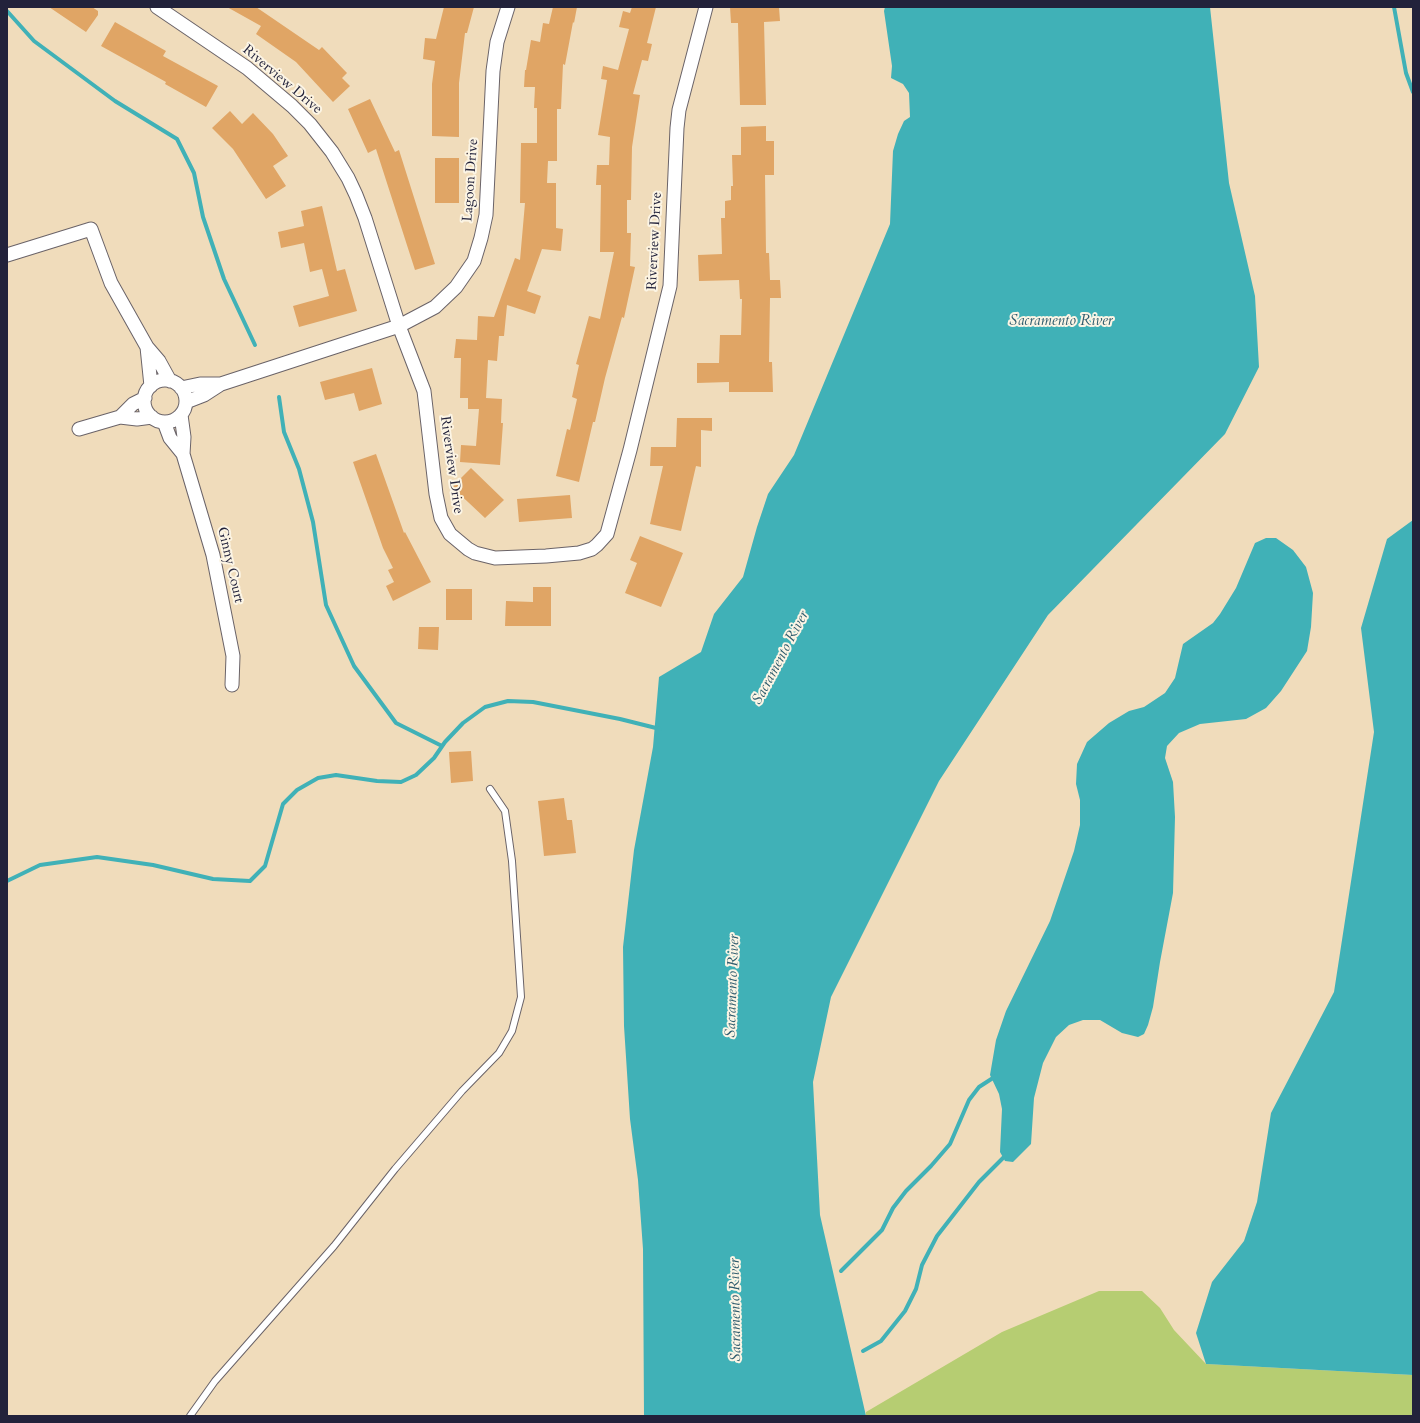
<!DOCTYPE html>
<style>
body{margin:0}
#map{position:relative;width:1420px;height:1423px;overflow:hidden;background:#f0dcbb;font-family:Cardo,serif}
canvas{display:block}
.frame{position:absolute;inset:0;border:8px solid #22223b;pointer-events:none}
</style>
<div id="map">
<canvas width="1420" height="1423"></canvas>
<div class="frame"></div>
</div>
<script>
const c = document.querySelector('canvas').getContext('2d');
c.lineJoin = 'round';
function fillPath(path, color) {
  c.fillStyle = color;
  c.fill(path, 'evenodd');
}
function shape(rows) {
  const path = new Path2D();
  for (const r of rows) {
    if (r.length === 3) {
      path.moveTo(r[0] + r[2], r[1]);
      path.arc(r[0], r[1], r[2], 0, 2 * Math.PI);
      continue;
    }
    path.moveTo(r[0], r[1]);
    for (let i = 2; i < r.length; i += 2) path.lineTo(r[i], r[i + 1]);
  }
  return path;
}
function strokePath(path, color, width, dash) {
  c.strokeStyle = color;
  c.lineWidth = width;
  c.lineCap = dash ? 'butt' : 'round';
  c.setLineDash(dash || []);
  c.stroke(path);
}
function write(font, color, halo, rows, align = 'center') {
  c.font = font + ' Cardo,serif';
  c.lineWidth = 4;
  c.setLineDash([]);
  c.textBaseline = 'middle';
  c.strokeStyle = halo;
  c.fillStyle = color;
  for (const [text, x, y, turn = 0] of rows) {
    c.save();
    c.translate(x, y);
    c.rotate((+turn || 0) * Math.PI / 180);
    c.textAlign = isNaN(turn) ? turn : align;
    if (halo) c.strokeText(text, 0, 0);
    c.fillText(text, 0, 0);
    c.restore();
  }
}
const green = shape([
 [1099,1291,1142,1291,1160,1308,1174,1330,1206,1364,1413,1375,1413,1416,866,1416,866,1412,1002,1332]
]);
const water = shape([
 [885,7,1210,7,1229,183,1255,296,1259,367,1225,434,1048,615,939,781,831,997,813,1082,820,1215,866,1416,644,1416,643,1249,638,1180,630,1119,624,1026,623,947,634,850,653,747,659,677,701,652,714,614,743,577,757,527,768,494,794,455,890,224,893,151,898,134,904,121,910,117,909,93,903,84,891,78,892,66,884,11],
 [1413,520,1413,1375,1206,1364,1196,1333,1212,1282,1244,1241,1257,1202,1271,1113,1334,992,1374,732,1361,628,1387,539],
 [1266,538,1276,538,1293,550,1306,567,1313,593,1311,627,1307,651,1281,691,1266,708,1246,719,1200,724,1179,733,1167,746,1165,758,1173,782,1175,817,1173,893,1160,962,1153,1007,1148,1025,1144,1034,1138,1037,1122,1033,1100,1020,1083,1020,1069,1025,1056,1037,1043,1063,1034,1098,1031,1144,1013,1162,1005,1161,1000,1152,1002,1109,999,1094,990,1075,996,1040,1006,1011,1050,921,1074,851,1080,825,1080,800,1076,784,1077,764,1087,742,1109,723,1129,711,1144,707,1165,693,1175,678,1183,644,1213,623,1220,614,1236,588,1255,543]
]);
const stream = shape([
 [1394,7,1406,73,1413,92],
 [7,11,34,41,115,101,177,139,194,173,203,217,224,279,255,345],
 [279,397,284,432,299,469,313,522,326,605,354,666,396,723,442,746],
 [7,881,40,865,97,857,153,865,213,879,250,881,265,866,283,804,297,790,318,778,336,775,377,781,401,782,416,775,434,758,445,742,463,723,485,707,508,701,533,702,620,719,660,729],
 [841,1271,882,1230,893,1208,906,1191,931,1166,950,1144,969,1100,979,1087,996,1076],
 [863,1351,881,1341,905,1311,916,1289,922,1265,937,1236,979,1182,1006,1155]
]);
const building = shape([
 [49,7,92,7,98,11,98,15,86,32],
 [227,7,256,7,319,50,322,47,347,73,342,78,350,86,333,102,296,62,256,34,261,26],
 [444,7,474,7,467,33,465,33,459,83,459,137,432,136,432,84,435,61,423,59,425,38,436,39],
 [553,7,577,7,574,23,573,22,565,65,563,64,561,109,557,109,557,161,548,161,547,183,556,183,556,228,563,229,561,251,542,249,527,291,541,296,535,314,507,305,504,336,499,336,497,361,488,360,486,398,502,399,501,423,503,423,500,465,460,462,461,445,476,446,479,409,468,409,468,398,460,398,461,358,454,358,456,339,477,340,478,316,494,317,515,258,520,260,525,203,520,203,521,143,537,143,537,108,534,108,535,87,524,87,525,70,526,70,531,40,540,42,543,23,549,24],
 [632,7,656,7,647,43,652,44,648,61,642,60,633,94,640,95,632,147,631,200,627,200,627,233,631,233,630,266,635,267,624,318,622,317,605,378,595,422,593,422,579,482,556,476,567,429,570,430,577,399,572,397,579,365,576,364,589,316,600,319,614,252,600,252,601,185,596,185,597,165,609,165,610,137,598,135,607,80,601,79,603,66,618,70,629,29,619,27,623,11,630,13],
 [730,7,779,7,780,21,764,22,766,105,740,105,738,23,731,23],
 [115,22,166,51,163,56,218,86,206,107,165,84,166,82,101,46],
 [370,99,395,152,399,150,435,264,415,270,376,149,368,153,348,109],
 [230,111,242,124,253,113,273,134,288,156,273,166,286,186,266,199,233,149,212,128],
 [766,126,766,141,774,141,774,175,765,175,766,253,769,253,770,280,780,280,781,298,770,298,769,362,772,362,773,392,729,392,729,382,697,383,697,363,719,363,720,335,741,335,742,299,740,299,739,280,699,281,698,255,722,254,721,218,725,218,725,201,731,200,731,186,733,186,732,155,741,155,741,127],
 [435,158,459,158,459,203,435,203],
 [322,206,337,271,345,269,357,311,299,327,293,306,329,296,322,269,310,272,304,243,281,248,278,232,304,226,301,211],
 [372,368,382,404,359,411,354,393,325,400,320,382],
 [677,418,712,418,712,431,701,430,701,467,696,466,681,531,650,524,663,466,650,466,651,447,676,447],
 [376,454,404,533,405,532,431,582,393,601,386,586,394,582,388,570,393,568,383,548,353,462],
 [471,468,504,500,485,518,452,487],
 [570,495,572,518,519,522,517,499],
 [640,536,683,553,661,607,625,593,637,563,630,560],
 [533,587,551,587,551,626,505,626,506,601,533,602],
 [446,589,472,589,472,620,446,620],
 [419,627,439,627,438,650,418,649],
 [471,751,473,781,451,783,449,752],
 [564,798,567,820,572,820,576,853,544,856,538,801]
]);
const service = shape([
 [190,1416,215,1381,334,1246,395,1169,462,1091,499,1053,512,1031,521,997,512,861,505,811,490,789]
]);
const minor = shape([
 [157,7,247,68,292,106,310,124,332,152,348,178,356,195,365,218,399,326,424,391,436,494,441,518,450,534,468,549,475,553,495,558,546,556,579,553,592,549,597,545,607,534,630,450,670,286,677,128,679,110,706,7],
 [7,255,91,229,111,283,147,347],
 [165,401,21],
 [221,384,399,326,435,307,456,287,474,261,481,238,486,215,493,71,497,42,508,7],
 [151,386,147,347,159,361,170,381],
 [181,388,200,384,221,384,204,395,186,402],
 [145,398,133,404,120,417,137,419,152,417],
 [164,422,170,438,183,454,184,437,181,415],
 [79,429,120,417],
 [183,454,213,555,233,656,232,685]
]);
const streetNames = [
 ["Riverview Drive",282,80,40],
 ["Lagoon Drive",471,180,-86],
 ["Riverview Drive",655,241,-87],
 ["Riverview Drive",451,465,82],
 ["Ginny Court",230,565,77]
];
const waterNames = [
 ["Sacramento River",1061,322],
 ["Sacramento River",781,658,-62],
 ["Sacramento River",733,986,-88],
 ["Sacramento River",736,1310,-91]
];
fillPath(green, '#b6cd72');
fillPath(water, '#40b1b7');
strokePath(stream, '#40b1b7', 4);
fillPath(building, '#e0a565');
strokePath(service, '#6a6368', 8);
strokePath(minor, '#6a6368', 15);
strokePath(service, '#fff', 6);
strokePath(minor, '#fff', 13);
write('14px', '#22223b', '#fcf5e5', streetNames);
write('italic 15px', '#2e5b6d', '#fcf5e5', waterNames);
</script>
